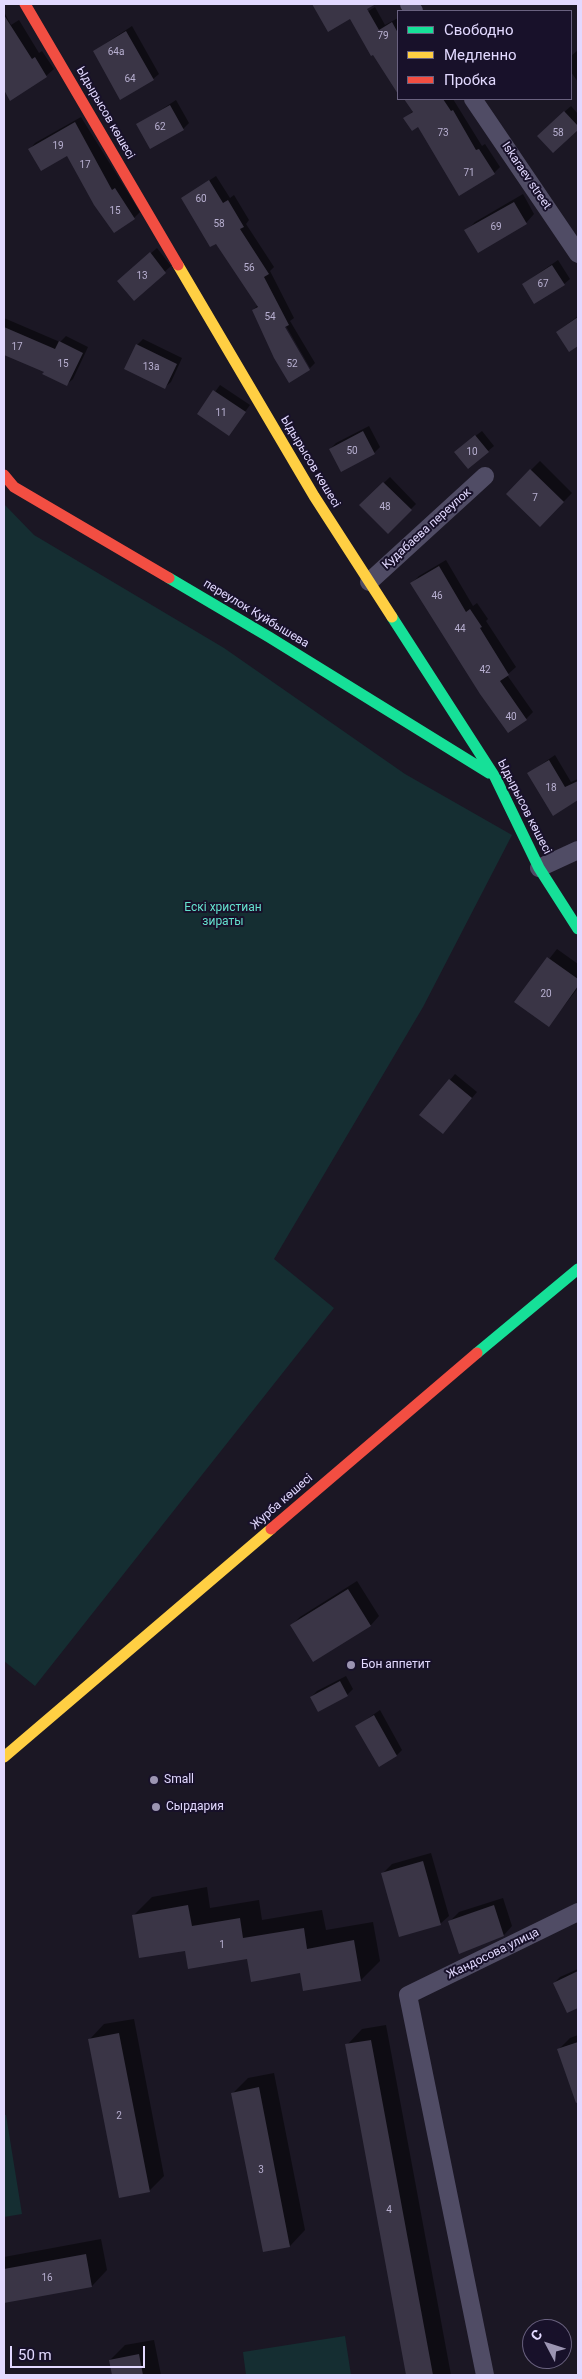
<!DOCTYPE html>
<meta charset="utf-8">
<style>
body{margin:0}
#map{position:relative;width:582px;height:2379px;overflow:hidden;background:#1b1724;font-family:Roboto,sans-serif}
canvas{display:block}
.frame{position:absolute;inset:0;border:5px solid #e2d9ff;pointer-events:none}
.legend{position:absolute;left:397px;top:10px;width:175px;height:90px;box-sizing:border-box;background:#18112a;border:1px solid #69617f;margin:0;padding:6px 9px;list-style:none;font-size:15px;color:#e2d9ff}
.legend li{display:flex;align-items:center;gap:10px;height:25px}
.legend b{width:25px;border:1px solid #69617f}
.north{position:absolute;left:522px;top:2319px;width:50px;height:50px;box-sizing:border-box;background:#18112a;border:1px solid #69617f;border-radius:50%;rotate:310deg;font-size:14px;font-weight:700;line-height:20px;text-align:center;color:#e2d9ff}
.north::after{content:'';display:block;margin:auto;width:18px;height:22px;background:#9c95b2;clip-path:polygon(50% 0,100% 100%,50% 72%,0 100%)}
.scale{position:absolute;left:10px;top:2346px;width:135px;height:22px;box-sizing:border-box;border:2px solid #e2d9ff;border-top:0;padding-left:6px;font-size:15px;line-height:18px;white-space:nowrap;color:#e2d9ff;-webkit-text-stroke:4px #18112a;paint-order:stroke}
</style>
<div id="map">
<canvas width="582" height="2379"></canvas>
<div class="frame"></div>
<ul class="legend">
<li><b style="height:6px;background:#16e098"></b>Свободно</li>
<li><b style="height:6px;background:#ffcf43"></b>Медленно</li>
<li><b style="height:6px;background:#f24e42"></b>Пробка</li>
</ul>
<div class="north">С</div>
<div class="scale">50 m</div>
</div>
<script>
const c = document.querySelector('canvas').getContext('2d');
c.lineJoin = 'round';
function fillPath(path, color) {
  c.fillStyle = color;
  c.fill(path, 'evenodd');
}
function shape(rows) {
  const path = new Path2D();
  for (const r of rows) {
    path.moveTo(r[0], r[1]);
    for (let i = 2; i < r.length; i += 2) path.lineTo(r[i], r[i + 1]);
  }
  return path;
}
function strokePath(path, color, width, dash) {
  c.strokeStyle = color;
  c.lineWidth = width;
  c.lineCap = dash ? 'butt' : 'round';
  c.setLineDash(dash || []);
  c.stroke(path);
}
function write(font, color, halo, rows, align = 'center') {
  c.font = font + ' Roboto,sans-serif';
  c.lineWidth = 4;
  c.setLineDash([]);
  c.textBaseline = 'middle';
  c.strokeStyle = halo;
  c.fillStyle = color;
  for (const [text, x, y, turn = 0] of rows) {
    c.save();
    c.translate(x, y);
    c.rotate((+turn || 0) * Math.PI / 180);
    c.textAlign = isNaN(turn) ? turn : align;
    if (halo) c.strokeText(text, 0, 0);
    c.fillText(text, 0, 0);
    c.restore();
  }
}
const green = shape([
 [4,504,34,535,224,648,405,774,512,835,423,1007,274,1259,334,1308,35,1686,4,1661],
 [4,2115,6,2115,22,2214,4,2217],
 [345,2336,351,2375,246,2375,243,2352]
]);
const shadow = shape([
 [375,7,385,25,398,18,398,88,359,17],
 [4,12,11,25,19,20,39,53,42,51,54,69,46,76,11,99,4,88],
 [132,26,159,74,153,79,94,51],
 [578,50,578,82,571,72,571,56],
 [405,99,453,99,482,146,485,144,500,167,494,173,405,118,413,111],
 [176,100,189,123,183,129,138,125],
 [571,106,578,114,578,128,553,152,544,130],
 [81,117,140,212,134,218,67,154,30,149,35,143],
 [216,176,230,198,234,195,249,220,246,224,274,267,270,271,294,318,290,321,315,363,310,368,283,321,253,310,258,305,217,242,183,198],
 [523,194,534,214,526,223,466,231,475,222],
 [157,248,171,266,134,299,124,276],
 [558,260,570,279,564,284,523,284],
 [578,316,578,345,570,350,557,332],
 [4,318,60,342,66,336,88,347,73,379,66,385,45,371,4,353],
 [143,339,182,358,171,382,165,387,137,345],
 [220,385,250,405,229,434,199,414],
 [369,426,380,447,374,453,330,449,336,443],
 [482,431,494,446,488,451,462,446],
 [540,461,572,493,540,526,507,494],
 [390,477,416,504,388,532,361,505],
 [446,560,473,606,477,603,488,619,486,621,516,667,507,675,533,712,526,719,412,583,419,576],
 [555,755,571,782,578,779,578,799,554,814,529,773],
 [557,949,578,964,578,988,549,1025,516,1001],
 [455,1074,477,1092,448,1127,450,1080],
 [357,1581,379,1616,371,1625,314,1661,292,1625,300,1617],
 [346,1676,353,1689,347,1695,311,1697,317,1691],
 [380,1710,402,1750,397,1755,357,1726],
 [431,1853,449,1916,440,1924,383,1873,392,1864],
 [207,1887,210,1908,259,1900,262,1920,322,1910,326,1930,373,1922,380,1961,361,1980,301,1972,248,1957,133,1916,152,1897],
 [503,1898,512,1926,504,1935,460,1952,450,1921,459,1912],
 [578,1969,578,2007,568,2011,554,1983,560,1977],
 [134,2019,164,2176,149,2191,89,2040,104,2024],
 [386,2025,451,2375,408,2375,347,2045,362,2029],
 [578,2035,578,2106,559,2049,570,2038],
 [274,2073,305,2230,290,2246,233,2093,248,2078],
 [101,2239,107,2270,92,2286,4,2302,4,2257],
 [154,2340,161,2375,113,2375,110,2360,125,2345]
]);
const building = shape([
 [312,4,376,4,367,9,379,30,392,22,398,33,398,94,373,55,371,56,350,19,328,32],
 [4,15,32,59,35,57,47,77,10,101,4,90],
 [126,31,154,80,120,100,93,51],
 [404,99,443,99,451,111,453,110,476,150,479,149,495,174,459,196,418,127,412,131,403,118,413,112],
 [170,105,184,130,150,149,136,124],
 [564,111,578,126,578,130,553,153,537,136],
 [75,122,112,190,115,188,135,219,114,233,94,205,67,156,41,171,28,149],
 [209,180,223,203,228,200,244,227,240,229,269,274,264,277,289,325,285,327,310,370,289,383,274,358,252,310,258,307,216,244,210,247,181,198],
 [514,202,527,224,478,253,464,230],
 [150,252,166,273,134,301,117,281],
 [552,265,565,285,534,304,522,284],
 [578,317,578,346,569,352,556,332],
 [4,327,55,349,59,341,83,353,67,386,42,374,44,372,4,355],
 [136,344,177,364,165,389,124,369],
 [213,390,246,412,229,436,197,414],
 [363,431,375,454,341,472,329,449],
 [475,435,489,452,468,469,454,452],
 [530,469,564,502,540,527,506,494],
 [383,482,412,510,388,534,359,505],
 [439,566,466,612,470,609,482,627,480,628,509,675,500,681,527,720,508,733,480,694,410,583],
 [549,760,565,787,578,781,578,800,553,816,527,773],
 [547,957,578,979,578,986,549,1027,514,1002],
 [449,1079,472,1098,443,1134,419,1115],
 [348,1589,371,1626,313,1662,290,1625],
 [340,1681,348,1696,318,1712,310,1697],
 [374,1715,397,1756,379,1767,355,1726],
 [423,1861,441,1925,399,1937,381,1873],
 [188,1905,192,1926,240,1918,243,1938,304,1928,307,1949,354,1940,361,1981,303,1991,300,1973,251,1982,247,1959,188,1969,185,1951,139,1958,132,1915],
 [494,1905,504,1936,459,1954,448,1921],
 [578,1971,578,2008,567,2013,553,1983],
 [119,2033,150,2192,119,2198,88,2039],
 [371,2040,433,2375,406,2375,345,2044],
 [578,2042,578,2102,576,2103,557,2049],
 [259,2087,290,2247,263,2252,231,2093],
 [86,2254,92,2287,4,2303,4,2269],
 [139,2354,143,2375,112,2375,109,2360]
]);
const street = shape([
 [409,4,414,11],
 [473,99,578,254],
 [369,582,485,476],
 [539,868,578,850],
 [485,2375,408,1995,578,1912]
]);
const fast = shape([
 [169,578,269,637,489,773],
 [392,617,495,777,539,868,578,929],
 [477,1353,578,1269]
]);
const slow = shape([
 [178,265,314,496,392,617],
 [4,1757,271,1529]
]);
const jam = shape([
 [25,4,178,265],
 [4,475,14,487,169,578],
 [271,1529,477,1353]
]);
const markers = [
 [351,1665,5,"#9c95b2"],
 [154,1780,5,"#9c95b2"],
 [156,1807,5,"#9c95b2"]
];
const numberNames = [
 ["79",383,36],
 ["64а",116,52],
 ["64",130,79],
 ["62",160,127],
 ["73",443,133],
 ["58",558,133],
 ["19",58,146],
 ["17",85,165],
 ["71",469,173],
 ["60",201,199],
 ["15",115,211],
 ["58",219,224],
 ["69",496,227],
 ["56",249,268],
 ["13",142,276],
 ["67",543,284],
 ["54",270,317],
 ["17",17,347],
 ["15",63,364],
 ["52",292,364],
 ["13а",151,367],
 ["11",221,413],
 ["50",352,451],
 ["10",472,452],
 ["7",535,498],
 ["48",385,507],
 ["46",437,596],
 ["44",460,629],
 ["42",485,670],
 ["40",511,717],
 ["18",551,788],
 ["20",546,994],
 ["1",222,1945],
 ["2",119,2116],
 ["3",261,2170],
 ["4",389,2210],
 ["16",47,2278]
];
const streetNames = [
 ["Ыдырысов көшесі",105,113,60],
 ["Iskaraev street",526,176,56],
 ["Ыдырысов көшесі",310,462,59],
 ["Кудабаева переулок",427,529,-42],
 ["переулок Куйбышева",256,614,31],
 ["Ыдырысов көшесі",524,807,63],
 ["Журба көшесі",282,1502,-41],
 ["Жандосова улица",493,1954,-26]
];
const parkNames = [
 ["Ескі христиан",223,908],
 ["зираты",223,922]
];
const poiNames = [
 ["Бон аппетит",361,1665],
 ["Small",164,1780],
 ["Сырдария",166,1807]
];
fillPath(green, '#152e32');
fillPath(shadow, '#0007');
fillPath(building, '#3a3546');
strokePath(street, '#504c65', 18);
strokePath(fast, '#16e098', 11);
strokePath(slow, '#ffcf43', 11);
strokePath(jam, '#f24e42', 11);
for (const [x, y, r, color] of markers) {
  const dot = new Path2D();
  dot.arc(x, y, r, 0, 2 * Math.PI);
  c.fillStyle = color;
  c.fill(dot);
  strokePath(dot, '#18112a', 2);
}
write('10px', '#b8b0d1', null, numberNames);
write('12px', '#e2d9ff', '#18112a', streetNames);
write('12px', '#64e1ce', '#18112a', parkNames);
write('12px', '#e2d9ff', '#18112a', poiNames, 'left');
</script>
